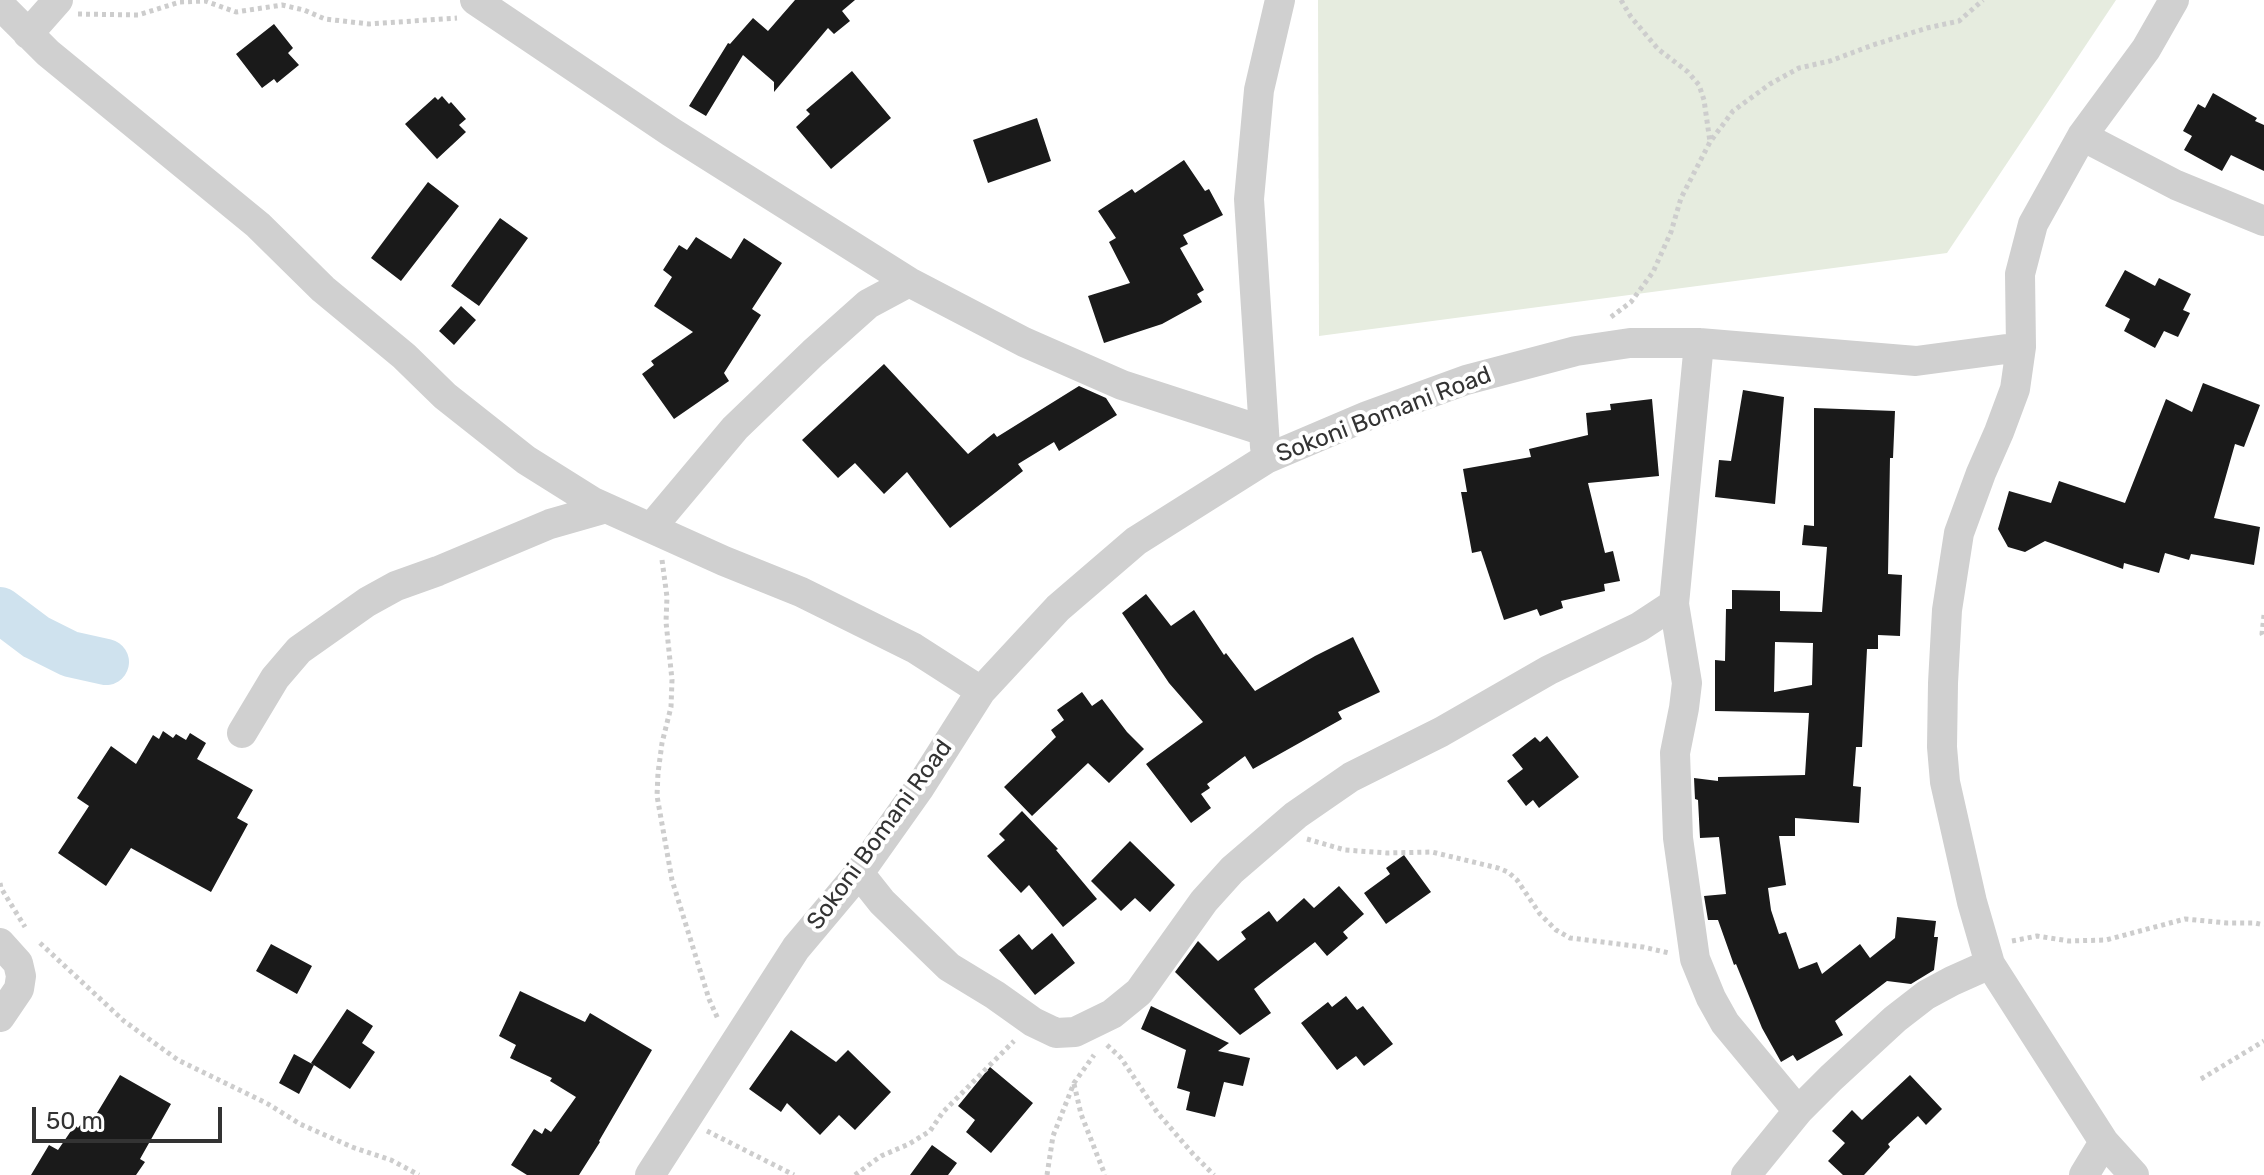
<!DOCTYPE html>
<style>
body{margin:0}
#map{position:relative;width:2264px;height:1175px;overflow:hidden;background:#fff;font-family:Rubik,sans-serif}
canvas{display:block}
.scale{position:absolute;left:32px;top:1107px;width:190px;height:36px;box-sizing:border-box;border:4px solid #333;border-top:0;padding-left:10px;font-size:24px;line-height:28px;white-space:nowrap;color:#333;-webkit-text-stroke:6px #fff;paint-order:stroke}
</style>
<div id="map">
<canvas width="2264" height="1175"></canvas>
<div class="scale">50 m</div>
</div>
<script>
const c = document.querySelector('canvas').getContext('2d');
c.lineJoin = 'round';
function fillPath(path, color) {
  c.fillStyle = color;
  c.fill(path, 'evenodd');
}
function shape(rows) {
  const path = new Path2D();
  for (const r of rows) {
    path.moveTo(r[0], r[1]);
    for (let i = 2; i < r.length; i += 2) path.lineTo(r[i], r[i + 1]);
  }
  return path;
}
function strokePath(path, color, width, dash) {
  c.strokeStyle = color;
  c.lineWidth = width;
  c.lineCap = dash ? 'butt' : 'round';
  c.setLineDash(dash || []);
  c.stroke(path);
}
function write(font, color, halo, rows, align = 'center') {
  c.font = font + ' Rubik,sans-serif';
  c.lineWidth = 8;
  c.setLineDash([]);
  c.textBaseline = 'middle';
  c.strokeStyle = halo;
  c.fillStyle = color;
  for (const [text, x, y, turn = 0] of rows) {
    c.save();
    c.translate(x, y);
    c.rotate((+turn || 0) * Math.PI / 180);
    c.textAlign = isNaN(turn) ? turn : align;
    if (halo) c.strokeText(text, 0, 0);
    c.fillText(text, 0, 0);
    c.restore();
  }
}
const green = shape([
 [1318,0,2116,0,1947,253,1319,336]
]);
const river = shape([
 [0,610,36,637,70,654,106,662]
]);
const building = shape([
 [795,0,855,0,842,11,850,21,834,34,828,28,774,92,774,82,743,55,706,116,689,106,728,43,730,44,753,18,768,31],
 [274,24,293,48,288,53,299,65,277,83,274,79,262,88,236,54],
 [852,71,891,118,831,169,796,127,810,114,806,110],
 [2213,93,2257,118,2255,121,2264,125,2264,171,2231,155,2222,171,2184,150,2192,136,2183,131,2198,104,2205,108],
 [442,96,449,104,451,102,466,119,459,125,466,132,437,159,405,124,435,97,438,100],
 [1037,118,1051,161,988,183,973,140],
 [1184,160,1205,191,1209,189,1223,215,1183,235,1188,244,1180,248,1204,290,1197,294,1202,302,1162,324,1104,343,1088,296,1130,283,1109,242,1116,238,1098,211,1132,189,1135,193],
 [428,182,459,206,401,281,371,258],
 [500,218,528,238,479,306,451,286],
 [696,237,731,259,744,238,782,263,752,309,761,315,724,373,729,381,674,419,642,374,654,365,651,361,693,332,654,306,672,277,663,270,679,245,687,250],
 [2125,270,2155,286,2159,278,2191,294,2183,310,2190,313,2178,337,2164,331,2155,348,2124,331,2130,319,2105,306],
 [461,306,476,320,454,345,439,331],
 [884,364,968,454,994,433,997,437,1079,386,1106,398,1117,415,1059,451,1054,442,1018,464,1023,471,950,528,907,472,884,494,855,463,838,478,802,440],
 [2203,383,2260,405,2244,447,2235,444,2214,518,2260,527,2254,565,2191,554,2189,560,2165,553,2159,573,2124,563,2123,569,2045,541,2025,552,2008,547,1998,529,2009,491,2051,503,2059,481,2125,503,2166,399,2192,412],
 [1743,390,1784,397,1775,504,1715,497,1719,460,1731,461],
 [1652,399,1659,476,1588,483,1605,553,1613,551,1620,581,1604,584,1605,591,1561,601,1563,608,1540,616,1537,609,1504,620,1481,551,1472,553,1461,492,1467,492,1463,469,1531,457,1529,449,1588,435,1586,413,1611,410,1610,404],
 [1814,408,1895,411,1893,458,1890,458,1888,574,1902,575,1900,636,1878,635,1878,649,1867,649,1862,747,1856,747,1853,786,1861,787,1859,823,1795,818,1795,836,1779,836,1786,885,1768,888,1771,910,1779,934,1786,932,1799,969,1817,962,1822,974,1860,944,1870,958,1895,938,1897,917,1936,921,1934,937,1938,937,1934,970,1911,984,1887,981,1835,1021,1843,1035,1797,1061,1793,1055,1781,1062,1762,1028,1736,964,1734,965,1718,920,1708,920,1704,896,1726,894,1719,837,1700,838,1698,800,1695,799,1694,778,1718,781,1718,777,1805,775,1809,713,1715,711,1715,660,1725,661,1726,609,1732,609,1732,590,1780,591,1780,611,1822,612,1827,547,1802,545,1804,525,1814,526],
 [1775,642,1813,643,1812,685,1774,692],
 [1146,594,1171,626,1194,610,1224,655,1226,653,1255,691,1315,656,1353,637,1380,692,1338,712,1342,719,1253,769,1245,756,1207,784,1210,788,1201,794,1211,808,1191,823,1146,764,1203,722,1169,683,1122,613],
 [1082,692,1092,706,1102,699,1127,732,1144,749,1109,783,1088,763,1032,816,1004,787,1056,737,1051,730,1064,720,1057,710],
 [163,731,173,738,176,734,186,740,190,733,206,743,197,759,253,790,237,818,248,824,211,892,131,848,106,886,58,853,89,806,77,798,111,746,136,764,153,735,159,739],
 [1547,736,1579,777,1539,808,1533,800,1526,806,1507,781,1523,769,1512,755,1535,737,1540,742],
 [1022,811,1058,849,1056,850,1097,899,1063,927,1029,885,1021,893,987,856,1005,840,999,834],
 [1130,841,1175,885,1150,912,1135,898,1121,911,1091,881],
 [1404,855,1431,892,1386,924,1364,893,1390,874,1386,868],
 [1339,886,1364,914,1343,932,1348,938,1327,956,1315,942,1254,989,1271,1013,1240,1035,1175,972,1198,941,1218,961,1246,939,1241,932,1269,911,1277,922,1304,898,1314,908],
 [1052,933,1075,963,1035,995,999,950,1019,934,1032,950],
 [271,944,312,966,297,994,256,971],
 [520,991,585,1022,590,1013,652,1050,599,1141,600,1142,579,1175,527,1175,511,1165,534,1129,542,1134,545,1128,551,1132,576,1097,550,1081,552,1078,510,1058,516,1045,499,1036],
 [1346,996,1357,1010,1363,1006,1393,1044,1364,1066,1356,1056,1337,1070,1301,1023,1328,1002,1332,1007],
 [1151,1006,1229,1043,1218,1051,1250,1058,1243,1086,1224,1082,1215,1117,1186,1110,1190,1092,1177,1088,1186,1050,1141,1029],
 [347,1009,373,1026,362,1043,375,1052,350,1089,311,1063],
 [791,1030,836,1062,848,1050,891,1092,855,1130,839,1115,820,1135,787,1103,781,1112,749,1089],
 [294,1054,314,1065,299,1094,279,1083],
 [990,1067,1033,1103,991,1153,966,1132,975,1120,958,1106],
 [120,1075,171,1104,140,1159,145,1162,136,1175,31,1175,49,1145,58,1150,75,1125,78,1128,85,1119,91,1123],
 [1910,1075,1942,1109,1926,1125,1918,1116,1888,1144,1890,1147,1864,1175,1843,1175,1828,1161,1845,1143,1832,1131,1852,1110,1862,1120],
 [932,1145,957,1163,948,1175,910,1175]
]);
const path = shape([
 [1621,0,1631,17,1658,49,1688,72,1699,85,1704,100,1710,142],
 [78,14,138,15,180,2,205,1,236,12,282,5,304,10,325,19,369,24,457,18],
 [1611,317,1631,302,1653,272,1671,232,1681,198,1710,142,1733,111,1770,84,1799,68,1830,61,1873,45,1927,28,1959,21,1983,0],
 [662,560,667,597,666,622,672,680,671,707,662,743,658,773,657,796,672,880,709,999,718,1019],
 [2264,615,2262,634,2264,638],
 [1307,839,1345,850,1387,853,1432,852,1498,868,1508,872,1517,880,1540,914,1556,930,1570,938,1643,947,1669,953],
 [0,883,1,888,25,927],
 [2012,941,2037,936,2069,941,2106,940,2185,919,2227,923,2255,923,2264,925],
 [40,943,124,1021,178,1060,268,1104,300,1124,352,1147,391,1160,419,1175],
 [1107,1045,1121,1058,1157,1112,1193,1154,1214,1175],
 [2201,1079,2264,1041],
 [1074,1084,1081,1114,1105,1175],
 [707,1131,794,1175],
 [855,1175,881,1156,909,1144,930,1131,943,1112,1014,1041],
 [1047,1175,1053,1136,1074,1083,1094,1055]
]);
const minor = shape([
 [475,0,671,132,909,282,1024,342,1122,385,1264,431],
 [0,5,48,53,258,225,323,289,404,356,445,396,526,460,593,502,724,561,801,592,914,648,981,691],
 [28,34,58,0],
 [2082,136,2176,185,2264,221],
 [1699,343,1674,604,1687,683,1684,708,1675,753,1678,838,1695,959,1711,998,1725,1023,1798,1111],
 [1265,447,1249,199,1259,90,1280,0],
 [651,528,735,428,813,353,868,304,909,282],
 [242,733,275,678,299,650,367,602,396,586,438,571,550,524,606,508],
 [859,873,882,902,949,967,995,995,1033,1022,1056,1033,1075,1032,1112,1014,1139,992,1204,901,1232,870,1296,815,1351,777,1441,732,1549,670,1639,627,1674,604],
 [0,943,18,963,21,976,19,989,0,1017],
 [650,1175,796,948,859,873,920,787,981,691,1058,608,1136,541,1266,459,1367,416,1466,380,1576,351,1630,343,1699,343,1916,361,2021,347],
 [1746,1175,1798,1111,1831,1078,1895,1019,1926,995,1952,981,1990,964],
 [2084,1175,2104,1142],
 [2134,1175,2104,1142,1990,964,1972,902,1945,782,1942,747,1943,683,1947,610,1959,533,1981,473,1999,432,2015,389,2021,347,2020,274,2033,224,2082,136,2146,49,2174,0]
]);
const streetNames = [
 ["Sokoni Bomani Road",1384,415,-21],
 ["Sokoni Bomani Road",880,835,-54]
];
fillPath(green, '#e6ecdf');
strokePath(river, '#cfe2ee', 46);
fillPath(building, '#1a1a1a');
strokePath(path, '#cdcdcd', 5, [4, 4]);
strokePath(minor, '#d0d0d0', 30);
write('24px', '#333', '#fff', streetNames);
</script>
